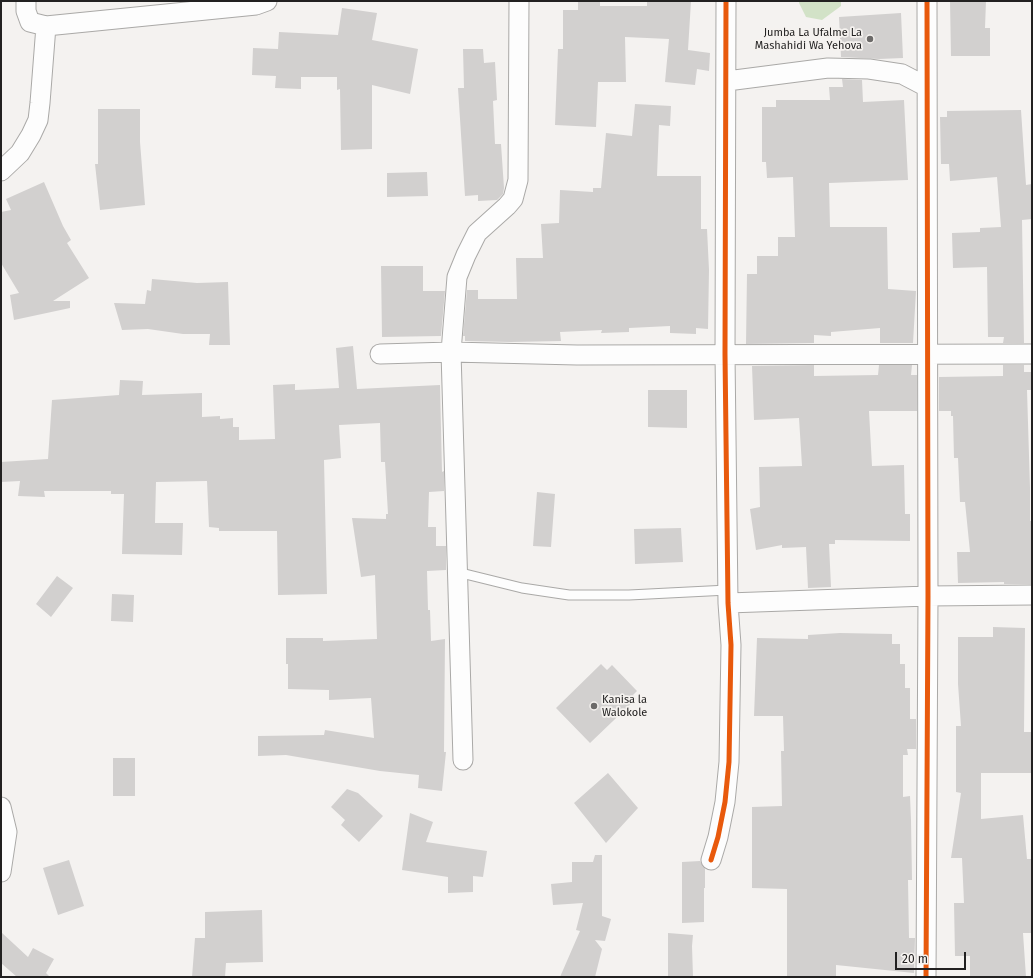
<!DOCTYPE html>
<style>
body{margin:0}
#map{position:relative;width:1033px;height:978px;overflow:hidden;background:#f4f2f0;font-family:"Fira Sans",sans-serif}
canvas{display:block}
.frame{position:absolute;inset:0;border:2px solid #222121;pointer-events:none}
.scale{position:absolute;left:895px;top:952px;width:71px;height:18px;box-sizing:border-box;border:2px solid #222121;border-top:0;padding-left:5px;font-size:12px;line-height:14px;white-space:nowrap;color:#222121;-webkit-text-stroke:3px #f5f2ef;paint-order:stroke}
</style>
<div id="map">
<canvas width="1033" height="978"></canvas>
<div class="frame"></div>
<div class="scale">20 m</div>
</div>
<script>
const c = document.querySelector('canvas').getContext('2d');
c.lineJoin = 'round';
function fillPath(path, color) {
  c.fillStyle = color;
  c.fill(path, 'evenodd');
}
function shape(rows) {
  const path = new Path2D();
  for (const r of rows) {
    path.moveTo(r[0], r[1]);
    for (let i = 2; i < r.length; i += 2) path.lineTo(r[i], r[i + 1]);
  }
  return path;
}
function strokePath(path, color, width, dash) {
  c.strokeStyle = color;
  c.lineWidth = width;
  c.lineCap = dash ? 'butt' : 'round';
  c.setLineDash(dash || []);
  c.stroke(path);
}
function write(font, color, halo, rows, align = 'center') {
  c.font = font + ' "Fira Sans",sans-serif';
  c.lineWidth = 3.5;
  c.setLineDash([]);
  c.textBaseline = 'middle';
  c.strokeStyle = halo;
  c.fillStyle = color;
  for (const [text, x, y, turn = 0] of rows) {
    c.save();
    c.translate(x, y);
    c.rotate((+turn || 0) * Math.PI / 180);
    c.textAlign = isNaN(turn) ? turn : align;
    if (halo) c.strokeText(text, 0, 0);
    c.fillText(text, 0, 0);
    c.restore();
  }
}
const green = shape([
 [799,1,841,1,841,6,822,20,806,17,799,3]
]);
const building = shape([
 [578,1,600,1,600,6,647,6,647,1,691,1,688,50,710,53,709,71,697,69,695,85,665,82,669,39,625,37,626,82,598,82,596,127,555,125,558,49,563,49,563,10,578,10],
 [950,1,986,1,985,28,990,28,990,56,951,56],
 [342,8,377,13,372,40,418,49,410,94,372,85,372,149,341,150,340,89,337,90,337,77,301,77,301,89,275,88,276,76,252,75,253,48,278,49,279,32,338,35],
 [901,13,903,58,879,59,841,57,839,17],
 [463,49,483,49,484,63,495,62,497,100,493,101,495,144,501,144,504,188,503,194,497,200,478,201,478,195,465,196,458,88,464,88],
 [842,79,862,80,863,102,904,100,908,180,829,183,830,227,887,227,888,289,916,291,913,343,880,343,880,328,831,332,831,336,814,335,814,343,746,344,747,274,757,274,757,256,778,256,778,237,795,237,793,177,767,178,766,162,762,162,762,107,776,107,776,100,830,100,829,87,843,87],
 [635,104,671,106,670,126,659,125,657,176,701,176,701,229,707,229,709,270,708,329,696,328,696,334,670,333,670,326,629,328,629,332,601,333,602,330,560,332,561,341,511,342,465,341,465,336,463,336,467,290,478,290,478,299,517,299,516,258,543,258,541,224,559,223,560,190,593,192,593,188,601,188,606,133,632,136],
 [98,109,140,109,140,142,145,205,100,210,95,164,98,164],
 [1021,110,1026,185,1032,184,1032,219,1022,220,1024,343,1003,343,1004,337,988,337,987,267,953,268,952,233,980,232,980,228,1001,227,997,177,950,181,949,164,941,164,940,117,947,117,947,111],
 [427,172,428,196,387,197,387,173],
 [44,182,63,226,71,240,67,243,89,278,53,301,70,301,70,308,14,320,10,295,19,293,1,263,1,212,11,210,6,199],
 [381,266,423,266,423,291,445,291,441,336,382,337],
 [152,279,197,283,228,282,230,345,209,345,210,334,183,334,148,329,122,330,114,303,145,304,147,290,151,291],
 [353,346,357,389,440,385,442,472,444,471,444,491,429,492,428,527,436,527,436,546,446,546,446,570,427,571,428,610,430,610,431,641,445,639,444,752,446,752,442,791,418,788,419,775,380,771,286,755,258,756,258,736,324,735,325,730,374,738,371,698,329,700,329,690,288,689,288,664,286,664,286,638,323,638,323,641,377,639,375,575,361,577,352,518,386,519,386,514,388,514,385,462,381,462,380,423,339,425,341,458,324,460,327,594,278,595,277,531,219,531,219,528,209,527,207,481,156,482,155,523,183,523,182,555,122,554,124,494,111,494,111,491,44,491,45,497,18,496,20,481,1,482,1,462,48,459,52,400,119,395,120,380,143,381,142,395,202,393,202,417,220,416,220,419,233,418,233,427,239,427,239,440,275,439,273,385,295,384,295,390,339,388,336,348],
 [814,365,814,376,878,375,879,365,912,365,911,375,917,375,917,411,869,411,872,466,904,465,905,514,910,514,910,541,835,540,835,544,829,544,831,587,808,588,806,547,782,548,782,545,756,550,750,509,760,507,759,467,802,466,799,418,754,420,752,366],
 [1003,365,1024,365,1024,372,1032,372,1032,390,1027,390,1030,488,1030,521,1032,521,1031,584,1004,584,1004,582,958,583,957,552,970,552,965,502,960,502,958,458,954,458,953,416,951,416,951,411,939,411,939,377,1003,376],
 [648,390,687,390,687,428,648,427],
 [537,492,555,494,551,547,533,546],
 [681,528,683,562,635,564,634,529],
 [57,576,73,588,51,617,36,604],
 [112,594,134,595,133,622,111,621],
 [993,627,1025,628,1024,732,1032,732,1032,773,981,773,981,819,1023,815,1027,859,1032,859,1032,933,1023,933,1026,977,970,977,970,956,955,956,954,903,964,903,962,858,951,858,961,793,956,792,956,726,961,726,958,684,958,637,993,637],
 [840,633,892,634,892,644,900,644,900,664,905,664,905,688,910,688,910,719,916,719,916,749,907,749,908,755,903,755,903,797,910,796,911,820,912,880,908,880,909,938,915,938,914,973,836,965,836,977,787,977,787,889,752,888,752,807,782,806,781,751,784,751,783,716,754,716,757,638,808,639,808,635],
 [601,664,607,670,612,665,637,691,633,695,636,699,590,743,556,708],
 [113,758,135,758,135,796,113,796],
 [608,773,638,808,606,843,574,803],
 [347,789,358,793,383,816,359,842,341,825,345,820,331,807],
 [410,813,433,822,426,842,487,851,483,877,473,876,473,892,448,893,448,877,402,870],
 [595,855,602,855,602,916,611,919,605,941,595,940,602,949,595,977,560,977,580,931,576,930,583,903,553,905,551,884,572,882,572,862,593,862],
 [69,860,84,906,58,915,43,868],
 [700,861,705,869,705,888,704,888,704,922,682,923,682,862],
 [262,910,263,962,226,963,225,977,192,977,195,938,205,938,205,912],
 [1,932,28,957,33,948,54,959,46,973,50,977,17,977,1,963],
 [668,933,693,935,692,946,693,977,668,977]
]);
const lane = shape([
 [457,572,522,588,569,595,629,595,728,590]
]);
const street = shape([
 [26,1,26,11,30,22,46,26,256,5,267,1],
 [727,81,828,68,869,69,902,74,927,87],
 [1,171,20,153,31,135,38,120,40,103,46,26],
 [380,354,451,352,577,355,1032,354],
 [728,603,928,596,1032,595],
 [463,760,451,352,457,277,466,255,477,233,507,206,513,199,518,180,519,1],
 [1,807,7,832,1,872],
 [711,860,718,837,725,802,729,762,731,645,728,603,725,354,726,1],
 [926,977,928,596,927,1]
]);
const cycleway = shape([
 [711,860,718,837,725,802,729,762,731,645,728,603,725,354,726,1],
 [926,977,928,596,927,1]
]);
const markers = [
 [870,39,4,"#6c6a69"],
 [594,706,4,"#6c6a69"]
];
const poiNames = [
 ["Jumba La Ufalme La",862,33],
 ["Mashahidi Wa Yehova",862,46],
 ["Kanisa la",602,700,"left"],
 ["Walokole",602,713,"left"]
];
fillPath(green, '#d2e2c7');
fillPath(building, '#d2d0cf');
strokePath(lane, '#aaa9a7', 11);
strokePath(street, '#aaa9a7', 21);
strokePath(lane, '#fdfdfd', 9);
strokePath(street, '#fdfdfd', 19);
strokePath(cycleway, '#e8590c', 5);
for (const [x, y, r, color] of markers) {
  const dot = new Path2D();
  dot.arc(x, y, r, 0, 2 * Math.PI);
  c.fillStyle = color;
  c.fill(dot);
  strokePath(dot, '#f5f2ef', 1.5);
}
write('11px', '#222121', '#f5f2ef', poiNames, 'right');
</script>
